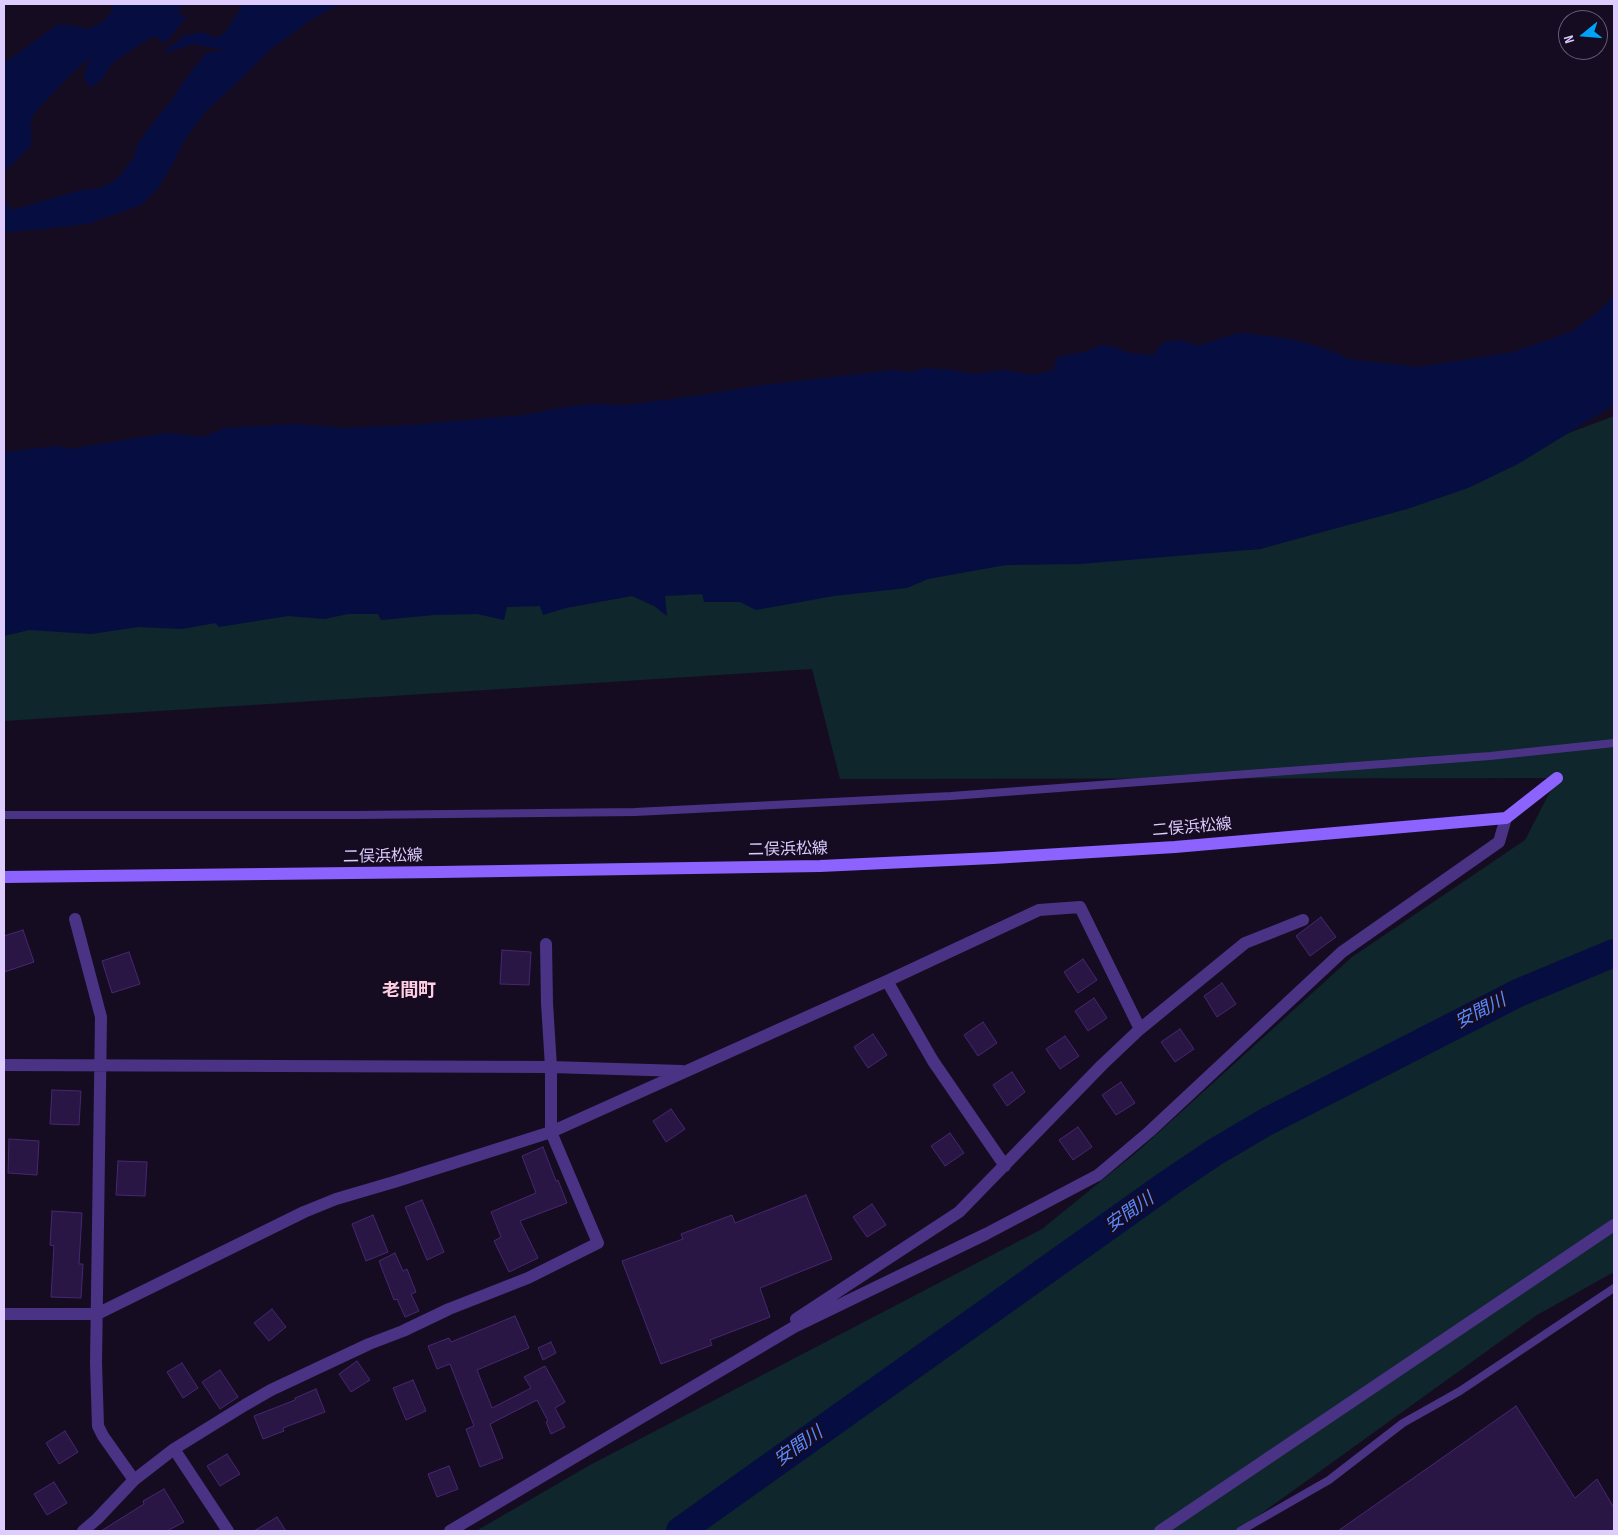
<!DOCTYPE html>
<meta charset="utf-8">
<style>
body{margin:0}
#map{position:relative;width:1618px;height:1535px;overflow:hidden;background:#150c22;font-family:"Sofia Sans Condensed",sans-serif}
canvas{display:block}
.frame{position:absolute;inset:0;border:5px solid #deccff;pointer-events:none}
.north{position:absolute;left:1558px;top:10px;width:50px;height:50px;box-sizing:border-box;background:#150c22;border:1px solid #65597a;border-radius:50%;rotate:253deg;font-size:14px;font-weight:700;line-height:20px;text-align:center;color:#deccff}
.north::after{content:'';display:block;margin:auto;width:18px;height:22px;background:#00a4f7;clip-path:polygon(50% 0,100% 100%,50% 72%,0 100%)}
</style>
<div id="map">
<canvas width="1618" height="1535"></canvas>
<div class="frame"></div>
<div class="north">N</div>
</div>
<script>
const c = document.querySelector('canvas').getContext('2d');
c.lineJoin = 'round';
function fillPath(path, color) {
  c.fillStyle = color;
  c.fill(path, 'evenodd');
}
function shape(rows) {
  const path = new Path2D();
  for (const r of rows) {
    path.moveTo(r[0], r[1]);
    for (let i = 2; i < r.length; i += 2) path.lineTo(r[i], r[i + 1]);
  }
  return path;
}
function strokePath(path, color, width, dash) {
  c.strokeStyle = color;
  c.lineWidth = width;
  c.lineCap = dash ? 'butt' : 'round';
  c.setLineDash(dash || []);
  c.stroke(path);
}
function write(font, color, halo, rows, align = 'center') {
  c.font = font + ' "Sofia Sans Condensed","Noto Sans JP",sans-serif';
  c.lineWidth = 4.5;
  c.setLineDash([]);
  c.textBaseline = 'middle';
  c.strokeStyle = halo;
  c.fillStyle = color;
  for (const [text, x, y, turn = 0] of rows) {
    c.save();
    c.translate(x, y);
    c.rotate((+turn || 0) * Math.PI / 180);
    c.textAlign = isNaN(turn) ? turn : align;
    if (halo) c.strokeText(text, 0, 0);
    c.fillText(text, 0, 0);
    c.restore();
  }
}
const green = shape([
 [1614,416,1614,1272,1537,1315,1237,1531,476,1531,590,1465,1042,1229,1138,1151,1352,957,1525,840,1557,778,840,779,812,669,4,721,4,614,1260,549]
]);
const water = shape([
 [111,4,182,4,178,12,186,18,165,43,154,36,128,52,111,65,102,79,91,88,84,79,87,64,91,59,89,58,71,74,38,109,31,119,31,146,4,172,4,63,57,25,70,25,88,29,104,21,113,10],
 [243,4,341,4,312,19,271,49,242,78,205,112,184,141,171,167,158,188,141,205,88,224,4,233,4,201,12,210,81,190,101,188,119,177,134,157,138,144,155,120,172,100,184,81,206,53,223,50,193,44,163,54,169,47,186,35,203,32,215,38,225,33],
 [1614,296,1614,405,1518,464,1468,488,1407,509,1260,549,1080,564,1006,565,928,579,907,588,834,596,756,610,740,602,704,602,702,594,665,596,667,616,654,606,632,596,566,608,543,615,540,606,507,607,504,620,477,614,434,615,381,620,378,614,348,614,324,619,288,616,219,627,215,623,182,629,139,627,91,634,29,630,4,636,4,452,57,446,69,449,167,433,204,437,224,428,296,424,345,428,409,425,524,415,566,407,589,404,625,405,702,395,755,386,893,370,910,372,925,368,952,370,974,374,1004,370,1034,375,1053,370,1058,357,1088,351,1102,345,1114,347,1129,353,1153,355,1163,342,1182,340,1198,346,1234,334,1246,333,1296,340,1335,352,1349,359,1418,367,1513,352,1543,342,1572,331,1597,313]
]);
const river = shape([
 [680,1531,1169,1183,1215,1152,1266,1122,1518,993,1614,953]
]);
const building = shape([
 [1321,917,1336,937,1310,956,1296,936,1321,917],
 [23,930,34,962,4,972,4,936,23,930],
 [502,950,531,952,529,985,500,984,502,950],
 [129,952,140,984,112,993,102,961,129,952],
 [1083,959,1097,980,1078,993,1064,972,1083,959],
 [1222,983,1236,1004,1217,1017,1204,996,1222,983],
 [1094,998,1107,1018,1088,1031,1075,1011,1094,998],
 [983,1022,997,1043,978,1056,964,1035,983,1022],
 [1180,1029,1194,1049,1175,1062,1161,1042,1180,1029],
 [873,1034,887,1055,868,1068,854,1047,873,1034],
 [1065,1036,1079,1056,1060,1069,1046,1049,1065,1036],
 [1012,1072,1025,1092,1007,1106,993,1085,1012,1072],
 [1121,1082,1135,1103,1116,1115,1102,1095,1121,1082],
 [52,1090,81,1091,79,1125,50,1124,52,1090],
 [671,1109,685,1129,666,1142,653,1121,671,1109],
 [1078,1127,1092,1147,1073,1160,1059,1140,1078,1127],
 [950,1133,964,1153,945,1166,931,1146,950,1133],
 [9,1139,39,1141,37,1175,8,1173,9,1139],
 [543,1147,556,1181,558,1180,567,1203,520,1221,538,1258,509,1272,494,1241,501,1237,491,1212,536,1193,522,1156,543,1147],
 [118,1161,147,1162,145,1196,116,1195,118,1161],
 [806,1195,832,1259,760,1288,770,1317,710,1340,712,1345,661,1364,622,1261,683,1239,681,1234,732,1215,735,1223,806,1195],
 [422,1200,444,1252,427,1260,405,1207,422,1200],
 [872,1204,886,1225,867,1237,853,1217,872,1204],
 [52,1211,82,1213,79,1264,83,1264,81,1298,51,1297,54,1246,50,1245,52,1211],
 [373,1215,388,1252,366,1261,352,1224,373,1215],
 [395,1253,403,1271,407,1269,416,1292,411,1294,419,1311,405,1317,397,1299,394,1300,379,1261,395,1253],
 [272,1309,286,1327,269,1341,254,1323,272,1309],
 [515,1316,529,1348,477,1370,492,1408,531,1388,524,1377,545,1366,565,1402,555,1408,565,1427,551,1434,546,1422,548,1421,537,1400,490,1424,503,1458,480,1467,466,1429,474,1426,450,1364,437,1369,428,1346,449,1338,451,1342,515,1316],
 [551,1342,556,1353,543,1360,538,1348,551,1342],
 [357,1361,370,1380,351,1392,339,1374,357,1361],
 [182,1363,198,1388,183,1398,167,1372,182,1363],
 [220,1370,238,1397,220,1409,202,1382,220,1370],
 [413,1380,426,1411,406,1420,393,1388,413,1380],
 [316,1389,325,1412,283,1428,284,1431,263,1439,254,1416,295,1400,295,1398,316,1389],
 [1516,1406,1575,1498,1597,1479,1614,1508,1614,1531,1338,1531,1516,1406],
 [65,1431,78,1452,59,1464,46,1443,65,1431],
 [227,1454,240,1474,220,1486,207,1466,227,1454],
 [449,1466,458,1489,437,1497,428,1474,449,1466],
 [54,1482,67,1503,47,1515,34,1494,54,1482],
 [164,1489,184,1522,167,1531,101,1531,144,1504,143,1501,164,1489],
 [277,1517,286,1531,254,1531,277,1517]
]);
const lane = shape([
 [4,815,356,815,635,812,951,796,1490,756,1614,743],
 [1240,1531,1329,1480,1403,1423,1460,1391,1614,1288]
]);
const street = shape([
 [75,919,101,1017,96,1363,98,1426,103,1436,134,1480],
 [887,981,933,1061,1005,1166],
 [4,1065,551,1067,682,1071],
 [4,1314,97,1314,304,1212,336,1199,394,1182,551,1132,887,981,1039,910,1080,907,1140,1029],
 [796,1319,959,1212,1102,1065,1140,1029,1245,943,1303,920],
 [174,1449,228,1531],
 [83,1531,97,1519,134,1480,174,1449,245,1405,271,1390,369,1344,403,1331,449,1309,528,1278,598,1243,551,1132,551,1067,547,1003,546,944],
 [450,1531,794,1327,986,1234,1098,1175,1149,1132,1342,952,1499,842,1506,818],
 [1160,1531,1614,1225]
]);
const secondary = shape([
 [4,877,440,872,820,866,993,858,1175,847,1506,818,1557,778]
]);
const streetNames = [
 ["二俣浜松線",1192,828,-5],
 ["二俣浜松線",788,850,-1],
 ["二俣浜松線",383,857,-1]
];
const neighbourhoodNames = [
 ["老間町",409,991]
];
const waterNames = [
 ["安間川",1481,1012,-27],
 ["安間川",1130,1213,-35],
 ["安間川",799,1447,-35]
];
fillPath(green, '#0e262c');
fillPath(water, '#060d40');
strokePath(river, '#060d40', 28);
fillPath(building, '#2a1644');
strokePath(building, '#472771', 1);
strokePath(lane, '#4a3384', 8);
strokePath(street, '#4a3384', 12);
strokePath(secondary, '#8c63ff', 12);
write('16px', '#deccff', '#150c22', streetNames);
write('bold 18px', '#ffcee2', '#150c22', neighbourhoodNames);
write('italic 18px', '#5a8bff', '#150c22', waterNames);
</script>
